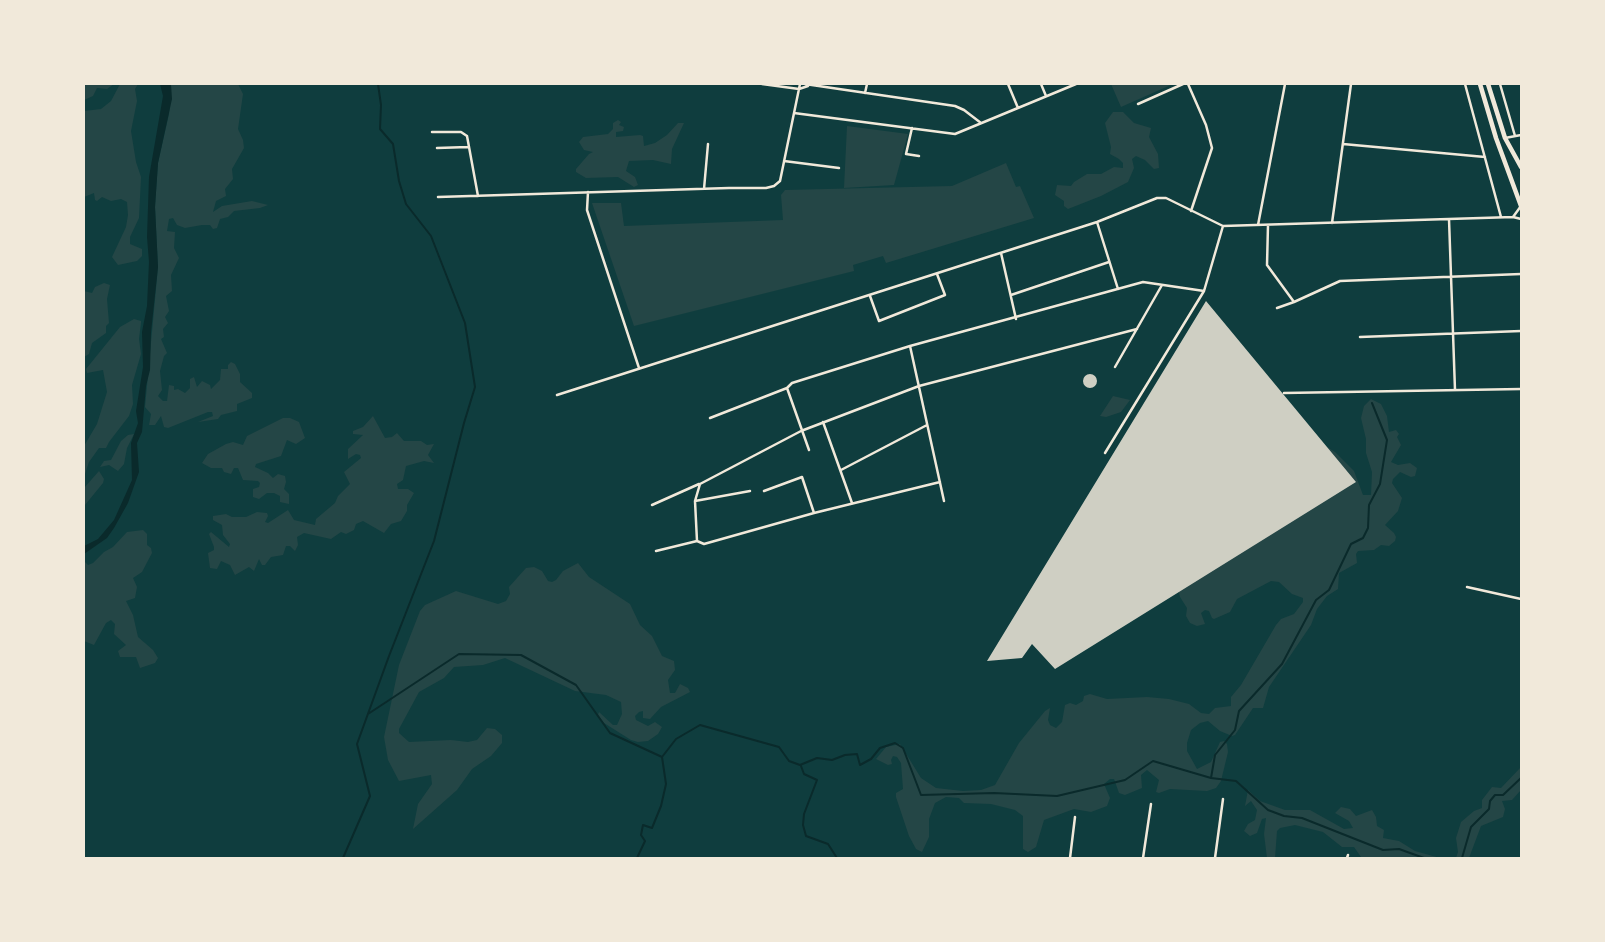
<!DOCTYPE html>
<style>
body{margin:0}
#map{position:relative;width:1605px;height:942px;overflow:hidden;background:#0f3d3e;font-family:"PT Sans Narrow",sans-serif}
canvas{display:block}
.frame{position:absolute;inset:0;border:85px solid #f1e9da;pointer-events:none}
</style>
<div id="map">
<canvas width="1605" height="942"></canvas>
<div class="frame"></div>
</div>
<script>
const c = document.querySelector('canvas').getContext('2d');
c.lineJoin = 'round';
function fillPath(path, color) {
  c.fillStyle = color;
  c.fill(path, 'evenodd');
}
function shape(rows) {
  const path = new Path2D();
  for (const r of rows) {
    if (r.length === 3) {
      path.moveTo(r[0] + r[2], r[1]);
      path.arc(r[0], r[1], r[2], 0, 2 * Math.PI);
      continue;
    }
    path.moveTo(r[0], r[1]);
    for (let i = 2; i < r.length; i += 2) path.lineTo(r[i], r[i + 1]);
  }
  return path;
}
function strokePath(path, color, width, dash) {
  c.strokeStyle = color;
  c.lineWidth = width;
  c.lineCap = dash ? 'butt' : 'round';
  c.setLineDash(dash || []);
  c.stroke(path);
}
const green = shape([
 [84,84,114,84,107,89,97,88,93,96,84,100],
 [120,84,138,84,135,89,137,101,131,131,136,162,141,177,139,218,130,237,130,244,142,249,142,256,137,261,118,265,112,257,126,227,128,215,127,202,121,199,111,201,102,197,97,201,95,200,94,193,84,197,84,111,101,109,111,101],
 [171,84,238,84,243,94,238,129,243,140,244,148,232,169,233,179,225,189,226,196,216,201,213,212,222,206,252,201,268,205,260,208,234,211,228,217,220,219,217,228,213,229,210,225,202,225,185,228,177,225,173,218,169,219,167,231,175,232,174,248,179,258,171,275,172,291,166,296,169,311,165,317,168,323,163,329,164,337,161,339,167,353,164,356,160,371,162,390,158,396,163,401,167,401,169,385,174,386,174,390,178,389,185,393,190,388,190,379,194,377,197,387,202,381,210,385,211,389,220,380,221,369,228,369,228,365,231,362,235,364,240,374,240,382,252,393,252,398,237,404,237,411,221,415,218,419,198,422,213,416,212,412,208,412,168,428,164,427,161,416,155,425,149,425,151,414,145,407,158,267,155,207,158,163,169,114],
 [1111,84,1173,84,1121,107],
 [1113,112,1123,112,1134,123,1151,128,1149,137,1158,154,1159,168,1154,169,1145,160,1136,156,1132,159,1134,168,1128,182,1101,196,1068,209,1064,206,1064,201,1055,195,1057,185,1071,186,1074,182,1087,174,1101,174,1114,167,1123,168,1123,163,1119,159,1110,154,1111,147,1105,123],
 [618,120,621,122,619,125,624,127,623,131,616,132,616,137,640,135,643,136,644,146,655,143,667,135,678,123,684,123,672,149,671,164,653,160,629,161,626,171,635,177,638,185,634,187,618,177,586,178,576,172,576,169,589,154,593,152,584,150,579,142,583,137,608,134,613,129,613,123],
 [847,126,908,134,894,185,844,188],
 [1006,163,1016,187,1020,186,1034,218,886,263,883,256,853,265,854,271,634,326,592,203,621,203,624,226,783,220,781,195,785,190,952,186],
 [104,283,110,285,107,299,109,323,106,326,106,333,92,343,89,354,84,357,84,291,92,293,95,287],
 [134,319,141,321,141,323,139,339,141,354,132,385,133,404,129,416,109,442,106,448,99,448,89,462,84,477,84,446,97,424,107,392,103,370,87,373,86,369,120,327],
 [1113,396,1130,400,1121,412,1106,417,1100,416],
 [1371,399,1381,404,1387,416,1389,432,1396,430,1399,434,1397,437,1401,445,1391,462,1398,465,1410,463,1417,468,1415,476,1411,477,1400,472,1393,479,1392,483,1402,498,1398,511,1385,525,1394,533,1396,537,1395,541,1389,546,1381,545,1374,550,1358,551,1356,554,1357,563,1339,573,1338,589,1327,596,1317,609,1311,625,1269,687,1263,708,1253,708,1235,735,1232,736,1220,731,1208,721,1200,723,1191,730,1187,743,1187,751,1197,769,1211,762,1220,742,1224,741,1227,744,1228,752,1221,781,1216,788,1207,791,1170,789,1159,793,1156,792,1159,780,1147,770,1141,775,1142,788,1125,795,1119,793,1114,779,1110,779,1104,784,1110,798,1107,806,1091,812,1074,809,1044,820,1036,847,1028,852,1023,849,1023,816,1015,810,991,804,964,803,959,798,946,797,935,803,929,819,929,837,922,852,916,849,909,836,896,797,896,793,903,789,901,763,897,757,893,756,891,760,892,764,888,765,876,759,886,747,900,744,921,778,936,788,963,791,981,790,995,785,1019,743,1045,711,1050,708,1048,720,1050,725,1056,728,1062,722,1065,705,1070,703,1076,705,1083,701,1084,696,1090,694,1107,699,1147,697,1169,699,1189,704,1201,713,1209,714,1215,708,1231,706,1231,697,1241,685,1276,625,1281,619,1294,614,1303,602,1303,598,1292,594,1279,582,1271,581,1237,599,1230,612,1214,619,1212,618,1209,611,1205,610,1201,613,1205,624,1197,626,1190,623,1186,616,1187,608,1180,597,1178,588,1324,445,1335,452,1354,471,1363,495,1371,495,1372,472,1366,453,1366,439,1361,418,1364,406],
 [373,416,385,438,392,437,397,433,404,441,421,441,427,445,434,444,428,455,434,463,424,461,406,466,403,480,397,484,398,489,408,489,414,493,407,505,407,511,401,521,391,524,384,533,363,521,356,524,354,530,346,534,341,532,331,539,304,533,297,537,298,545,295,551,290,546,286,546,283,555,271,557,265,565,262,565,259,559,254,571,249,567,235,575,230,565,221,561,217,569,210,568,208,553,214,550,214,547,209,534,211,532,229,547,230,544,223,535,222,525,213,520,213,516,226,514,232,517,246,517,257,512,267,513,268,516,265,522,268,523,288,510,294,520,315,525,316,519,335,503,338,496,350,484,344,472,361,458,360,455,356,454,348,459,348,449,363,435,353,434,353,431,363,427],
 [283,418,290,418,299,422,305,438,296,444,287,440,281,456,256,464,255,467,268,473,273,478,278,474,285,476,286,482,284,489,289,494,289,504,280,502,280,496,274,493,267,493,259,499,253,497,253,489,259,487,260,483,258,481,243,480,238,468,234,468,231,474,224,472,222,468,211,468,202,463,208,454,226,444,233,442,243,445,247,436],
 [134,434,127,448,124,464,118,471,109,465,100,467,104,461,111,460,121,441,128,435],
 [99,471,104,479,103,483,85,505,84,488],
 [143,530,147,534,147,545,151,548,152,553,142,572,133,578,137,587,135,598,126,601,133,615,138,637,153,650,158,658,155,663,140,668,136,657,120,657,118,651,126,645,114,634,115,624,111,620,106,623,94,645,84,641,84,561,88,565,93,563,104,552,113,547,127,532],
 [578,563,589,577,630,604,640,625,652,636,662,656,674,661,675,670,668,680,670,693,675,693,680,684,688,688,690,692,661,707,650,719,643,718,643,711,639,712,635,716,636,720,648,726,655,722,662,727,658,734,648,741,638,742,631,740,604,723,598,715,599,712,613,725,617,725,622,714,621,702,606,695,575,691,505,658,483,665,454,667,444,678,419,692,399,729,399,733,409,742,451,740,468,742,477,740,487,728,495,729,502,735,502,743,491,756,472,769,457,790,413,829,418,804,432,784,431,775,399,781,388,760,384,737,399,665,420,611,425,605,456,591,498,604,506,601,510,594,509,587,526,568,534,567,542,571,548,581,552,582,556,580,563,571],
 [1521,767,1521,790,1512,800,1502,801,1505,809,1503,817,1481,826,1469,858,1456,858,1458,852,1456,838,1461,822,1474,811,1482,808,1482,800,1492,787,1501,788],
 [1248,790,1260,801,1285,810,1310,810,1344,829,1353,828,1349,821,1335,813,1341,807,1350,809,1356,816,1372,810,1376,817,1377,826,1384,830,1383,838,1399,841,1415,851,1440,858,1365,858,1361,857,1354,847,1342,847,1323,832,1295,825,1280,828,1277,831,1275,858,1267,858,1264,834,1266,818,1262,819,1257,833,1250,836,1244,831,1248,824,1255,820,1257,810,1251,801,1245,806]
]);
const water = shape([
 [160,84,171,84,172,99,158,163,155,207,158,267,151,332,150,370,146,386,142,432,137,443,139,472,128,503,114,528,107,538,84,554,84,546,98,539,114,520,132,480,131,443,138,423,136,411,143,367,142,332,147,306,149,262,147,237,149,177,163,96]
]);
const stream = shape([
 [368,714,459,654,521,655,576,685,610,733,662,757],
 [801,766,804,774,817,780,804,814,803,825,806,836,828,844,837,858],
 [1211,778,1215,755,1235,730,1239,711,1282,664,1316,600,1329,590,1351,544,1363,538,1368,528,1369,505,1380,484,1387,440,1372,403],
 [343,858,370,796,357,744,389,656,434,541,464,423,475,387,465,323,431,236,406,204,399,181,393,144,380,129,381,105,378,84],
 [637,858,645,841,641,835,643,825,652,828,661,806,666,784,662,757,676,739,700,725,779,747,789,761,800,765,817,758,832,760,845,755,857,754,860,765,871,759,880,748,895,743,903,748,921,795,994,793,1057,796,1125,780,1153,761,1211,778,1236,781,1268,810,1284,816,1302,818,1383,850,1399,849,1424,858],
 [1462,858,1471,827,1489,809,1490,801,1495,795,1503,795,1521,778]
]);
const building = shape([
 [1206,301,1356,482,1055,669,1032,644,1022,658,987,661],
 [1090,381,7]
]);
const minor = shape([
 [762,84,799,89,808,86],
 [805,84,955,106,964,110,981,123],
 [1008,84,1018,108],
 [1041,84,1046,96],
 [1188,84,1206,125,1212,148,1191,211],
 [1465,84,1501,217],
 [1500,84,1515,136],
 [865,93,867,84],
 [1138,104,1183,84],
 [794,113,955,134,1076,84],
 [912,128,906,154,919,156],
 [432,132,461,132,467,136,478,196],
 [1505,138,1521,135],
 [1343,144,1485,157],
 [437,148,468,147],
 [784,161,839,168],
 [704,189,708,144],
 [588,192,587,210,639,368],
 [438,197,729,188,766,188,774,186,780,181,800,84],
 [1513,217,1521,206],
 [1449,219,1455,390],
 [1097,222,1118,289],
 [1332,223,1351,84],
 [1258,225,1285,84],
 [1268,225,1267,265,1294,302],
 [1001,253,1016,319],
 [1011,295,1109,262],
 [870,296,879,321,945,295,937,274],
 [1277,308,1294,302,1340,281,1521,274],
 [1360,337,1521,331],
 [910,346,944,501],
 [1115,367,1162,285],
 [787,388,809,450],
 [1284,393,1521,389],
 [557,395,1097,222,1157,198,1166,198,1223,226,1513,217,1521,219],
 [710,418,787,388,792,383,910,346,1143,282,1204,291],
 [823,422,852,503],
 [1105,453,1204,291,1223,226],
 [841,470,927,425],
 [764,491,802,477,814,513],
 [695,501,750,491],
 [652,505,699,484],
 [697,541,695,501,700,484,801,431,919,386,1137,329],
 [656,551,697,541,704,544,814,513,940,482],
 [1467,587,1521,599],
 [1070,858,1075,817],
 [1143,858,1151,804],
 [1215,858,1223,799],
 [1347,858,1348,855]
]);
const trunk = shape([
 [1480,84,1496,138,1521,206],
 [1488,84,1505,138,1521,167]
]);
fillPath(green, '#244646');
fillPath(water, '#0a2a2b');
strokePath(stream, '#0a2a2b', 2);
fillPath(building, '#cfcfc3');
strokePath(minor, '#f1e9da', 2.5);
strokePath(trunk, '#f1e9da', 4.5);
</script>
